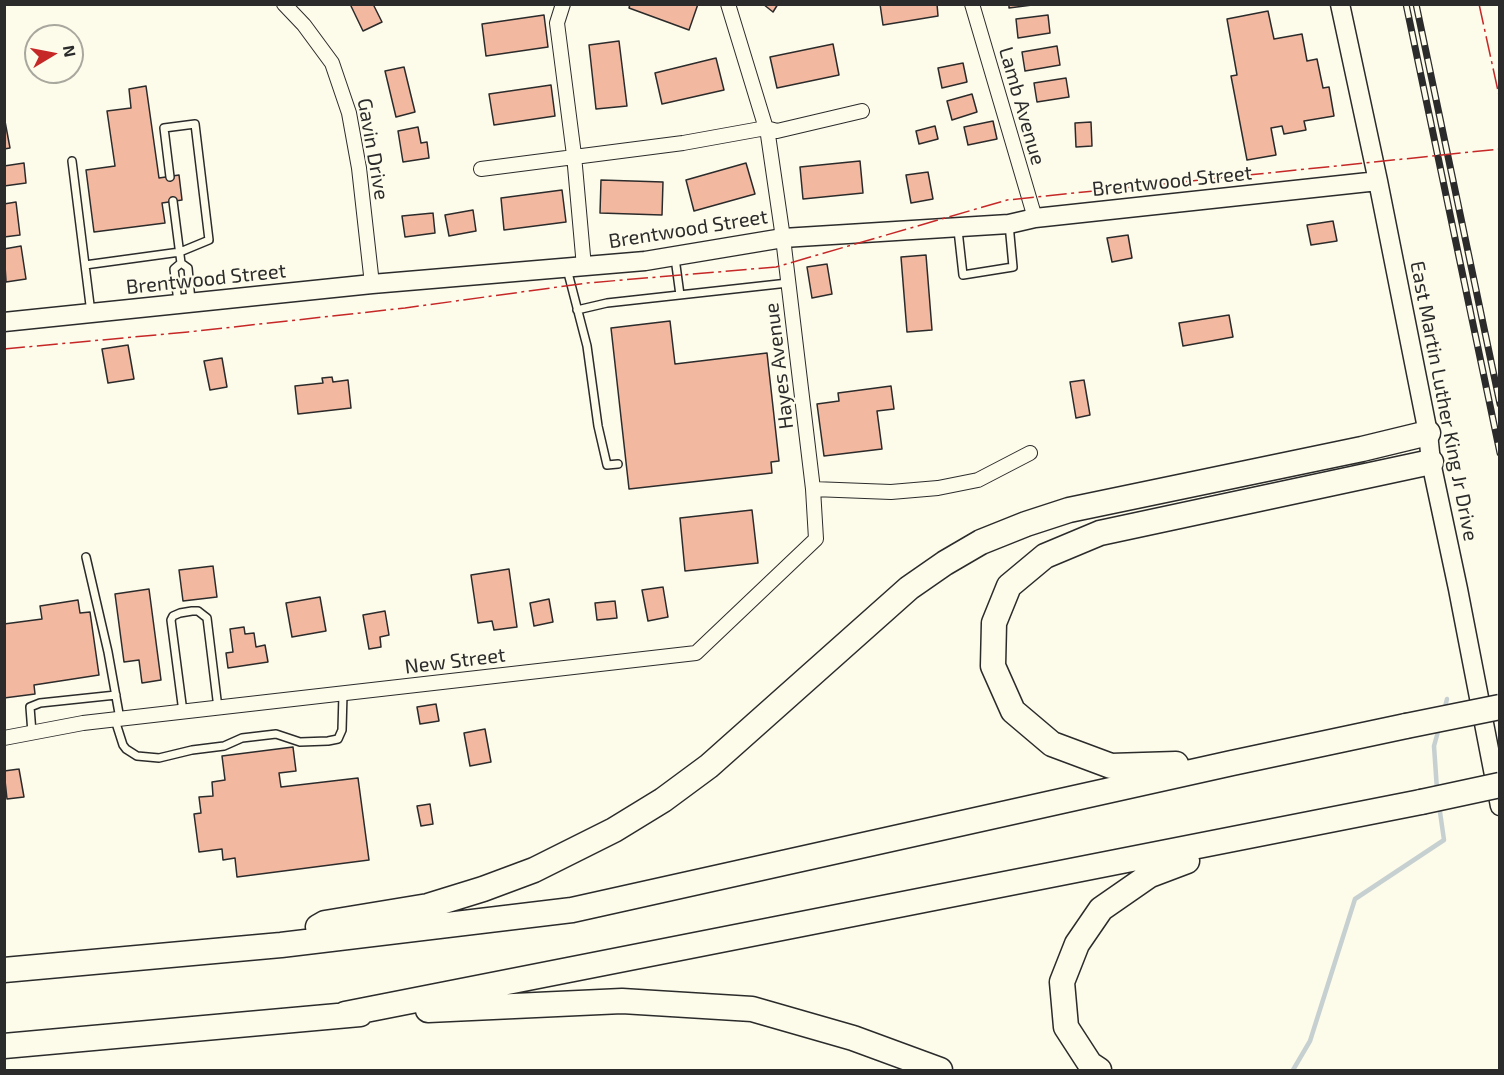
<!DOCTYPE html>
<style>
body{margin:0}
#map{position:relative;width:1504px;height:1075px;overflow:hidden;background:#fdfbea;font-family:"Exo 2",sans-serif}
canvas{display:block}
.frame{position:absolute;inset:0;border:6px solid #2b2b2b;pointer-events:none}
.north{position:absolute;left:24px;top:24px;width:60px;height:60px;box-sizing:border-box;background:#fdfbea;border:2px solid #a9a89e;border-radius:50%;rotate:80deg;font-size:16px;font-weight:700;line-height:24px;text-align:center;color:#2b2b2b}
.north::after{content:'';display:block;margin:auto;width:21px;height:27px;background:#c62828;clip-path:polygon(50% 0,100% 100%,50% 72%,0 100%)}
</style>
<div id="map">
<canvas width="1504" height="1075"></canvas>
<div class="frame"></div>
<div class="north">N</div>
</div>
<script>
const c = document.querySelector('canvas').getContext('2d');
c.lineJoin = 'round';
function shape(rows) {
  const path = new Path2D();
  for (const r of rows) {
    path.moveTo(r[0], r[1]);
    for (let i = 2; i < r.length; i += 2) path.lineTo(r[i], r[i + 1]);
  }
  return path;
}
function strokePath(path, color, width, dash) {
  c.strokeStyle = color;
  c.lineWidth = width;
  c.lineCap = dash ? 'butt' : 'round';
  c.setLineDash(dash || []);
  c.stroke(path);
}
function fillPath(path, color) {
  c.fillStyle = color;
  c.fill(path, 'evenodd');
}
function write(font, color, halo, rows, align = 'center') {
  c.font = font + ' "Exo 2",sans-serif';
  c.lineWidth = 4.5;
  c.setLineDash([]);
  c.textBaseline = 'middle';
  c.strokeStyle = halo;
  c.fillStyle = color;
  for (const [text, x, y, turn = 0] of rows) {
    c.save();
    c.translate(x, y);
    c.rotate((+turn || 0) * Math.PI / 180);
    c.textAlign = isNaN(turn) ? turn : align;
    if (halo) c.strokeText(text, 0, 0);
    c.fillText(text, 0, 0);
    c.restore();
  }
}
const stream = shape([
 [1444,711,1447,699],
 [1437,790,1434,746,1439,728],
 [1293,1070,1310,1041,1355,899,1444,840,1439,805]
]);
const building = shape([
 [350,4,373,4,382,22,363,31,350,4],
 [630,4,698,4,689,30,629,8,630,4],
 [763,4,778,4,773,12,763,4],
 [880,4,937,4,938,16,883,25,880,4],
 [1009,4,1040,4,1009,8,1009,4],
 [1268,11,1274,39,1302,34,1307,61,1317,59,1323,88,1329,87,1334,116,1304,121,1306,130,1284,134,1282,126,1271,128,1276,155,1247,160,1231,76,1237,75,1227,19,1268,11],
 [544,15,548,47,486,56,482,24,544,15],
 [1048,15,1050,33,1018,38,1016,19,1048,15],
 [619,41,627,106,596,109,589,45,619,41],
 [833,44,839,75,777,88,770,57,833,44],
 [1057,46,1060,65,1025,71,1022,52,1057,46],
 [716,58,724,90,662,104,655,73,716,58],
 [963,63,967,82,942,88,938,68,963,63],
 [404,67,415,112,396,117,385,71,404,67],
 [1066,78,1069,97,1037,102,1034,83,1066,78],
 [551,85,555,116,494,125,489,94,551,85],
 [146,86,159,178,179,175,182,200,162,203,165,223,94,232,86,170,115,166,107,111,131,108,129,89,146,86],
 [972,94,977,112,952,120,947,101,972,94],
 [4,116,10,148,4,149,4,116],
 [993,121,997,139,968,145,964,127,993,121],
 [1091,122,1092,146,1076,147,1075,123,1091,122],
 [935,126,938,139,919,144,916,131,935,126],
 [418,127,421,143,427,142,429,158,403,162,398,131,418,127],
 [860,161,863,193,803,199,800,167,860,161],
 [24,163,26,183,4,186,4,166,24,163],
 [746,163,755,194,694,211,686,180,746,163],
 [928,172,933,199,911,203,906,175,928,172],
 [601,180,663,182,662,215,600,213,601,180],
 [562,190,566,222,504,230,501,198,562,190],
 [16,202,20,235,4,237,4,204,16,202],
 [473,210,476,231,449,236,445,215,473,210],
 [433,213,435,233,405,237,402,216,433,213],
 [1333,221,1337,241,1311,245,1307,225,1333,221],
 [1128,235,1132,258,1112,262,1107,238,1128,235],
 [21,246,26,279,6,282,4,249,21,246],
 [926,255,932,330,907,332,901,257,926,255],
 [827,264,832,294,812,298,807,267,827,264],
 [1229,315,1233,337,1183,346,1179,323,1229,315],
 [670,321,675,364,767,353,779,461,771,462,772,473,629,489,611,328,670,321],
 [128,345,134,379,108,383,102,349,128,345],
 [222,358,227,387,210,390,204,361,222,358],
 [332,377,333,382,348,380,351,408,298,414,295,386,323,383,322,378,332,377],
 [1084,380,1090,415,1076,418,1070,382,1084,380],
 [891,386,894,409,877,411,882,449,824,456,817,404,839,401,838,393,891,386],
 [752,510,758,563,685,571,680,518,752,510],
 [213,566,217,597,183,601,179,570,213,566],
 [509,569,517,627,494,630,492,621,478,623,471,575,509,569],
 [663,587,668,617,648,621,642,590,663,587],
 [149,589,161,680,142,683,139,660,124,662,115,594,149,589],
 [320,597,326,631,292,637,286,603,320,597],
 [549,599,553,622,534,626,530,603,549,599],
 [78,600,80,613,90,612,99,675,34,685,35,694,4,698,4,624,42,619,40,606,78,600],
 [615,601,617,618,597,620,595,603,615,601],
 [385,611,389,635,380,637,381,647,369,649,363,615,385,611],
 [244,627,245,634,254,633,256,647,265,645,268,662,228,668,226,653,233,652,230,629,244,627],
 [436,704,439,721,420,724,417,707,436,704],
 [485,729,491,762,470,766,464,733,485,729],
 [293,747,296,771,279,773,281,787,358,778,369,860,237,877,235,858,223,860,222,849,199,852,194,814,201,813,199,797,213,796,212,782,225,780,222,756,293,747],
 [19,769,24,797,7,799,4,771,19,769],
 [430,804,433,824,421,826,417,806,430,804]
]);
const lane = shape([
 [72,161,85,265],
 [173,201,181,263,188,268,191,301],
 [958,230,963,275,1013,267,1009,224],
 [675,258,680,295],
 [567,269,587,346,598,426,607,465,618,464],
 [178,302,174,269,181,263],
 [577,310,607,303,788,283],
 [91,313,85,265,180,252,209,240,195,124,164,128,170,177],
 [86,557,108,652,120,719],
 [183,712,171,620,173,616,180,613,192,611,198,611,207,618,218,708],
 [115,720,123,745,126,749,137,756,159,758,192,750,224,746,242,738,276,734,300,742,328,741,338,739,342,730,343,694],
 [32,733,30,707,40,703,116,695]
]);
const street = shape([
 [284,4,304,25,332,63,349,113,359,168,372,284],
 [563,4,557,23,574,155,584,267],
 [972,4,1035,218],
 [481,169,683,143,766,128,777,131,862,111],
 [813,489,891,492,938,488,978,480,1030,453],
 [4,738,83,723,696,653,816,539,813,489,783,238,768,135,728,4]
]);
const secondary = shape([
 [1340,4,1378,181,1428,433,1431,462,1458,589,1500,806],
 [4,322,372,284,645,261,783,238,1009,224,1035,218,1378,181]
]);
const highway = shape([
 [1176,764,1111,766,1052,744,1013,711,993,666,994,623,1009,586,1045,556,1100,533,1431,462],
 [318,927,325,923,428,906,483,889,534,870,614,830,663,800,709,766,909,588,945,563,981,542,1026,524,1069,510,1362,449,1428,433],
 [4,970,281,945,572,910,1232,763,1406,726],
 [428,1010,622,1001,752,1009,853,1038,940,1070],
 [345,1014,1421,802],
 [4,1046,360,1014],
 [1099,1070,1090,1064,1066,1027,1062,982,1077,944,1101,909,1150,875,1187,861]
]);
const rail = shape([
 [1406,4,1500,453],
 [1416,4,1500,404]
]);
const highwayBridge = shape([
 [1406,726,1500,707],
 [1421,802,1500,785]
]);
const power = shape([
 [1479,4,1500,100],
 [4,349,188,332,405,308,587,283,776,267,1007,200,1500,149]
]);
const streetNames = [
 ["Lamb Avenue",1022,106,74],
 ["Gavin Drive",373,149,80],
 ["Brentwood Street",1172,181,-6],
 ["Brentwood Street",688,229,-9],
 ["Brentwood Street",206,279,-6],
 ["Hayes Avenue",779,366,-97],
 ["East Martin Luther King Jr Drive",1444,401,79],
 ["New Street",455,661,-7]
];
strokePath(stream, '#c7d0d0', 4.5);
fillPath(building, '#f2b8a0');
strokePath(building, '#2b2b2b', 1.5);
strokePath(lane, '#2b2b2b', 10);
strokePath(street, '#2b2b2b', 16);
strokePath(secondary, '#2b2b2b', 21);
strokePath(highway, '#2b2b2b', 27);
strokePath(lane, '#fdfbea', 7);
strokePath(street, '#fdfbea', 14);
strokePath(secondary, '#fdfbea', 18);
strokePath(highway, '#fdfbea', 24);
strokePath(rail, '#2b2b2b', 7);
strokePath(rail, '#fdfbea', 4.5, [14]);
strokePath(highwayBridge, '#2b2b2b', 27, []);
strokePath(highwayBridge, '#fdfbea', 24);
strokePath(power, '#c62828', 1.5, [21, 4.5, 3, 4.5]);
write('20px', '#2b2b2b', '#fdfbea', streetNames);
</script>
